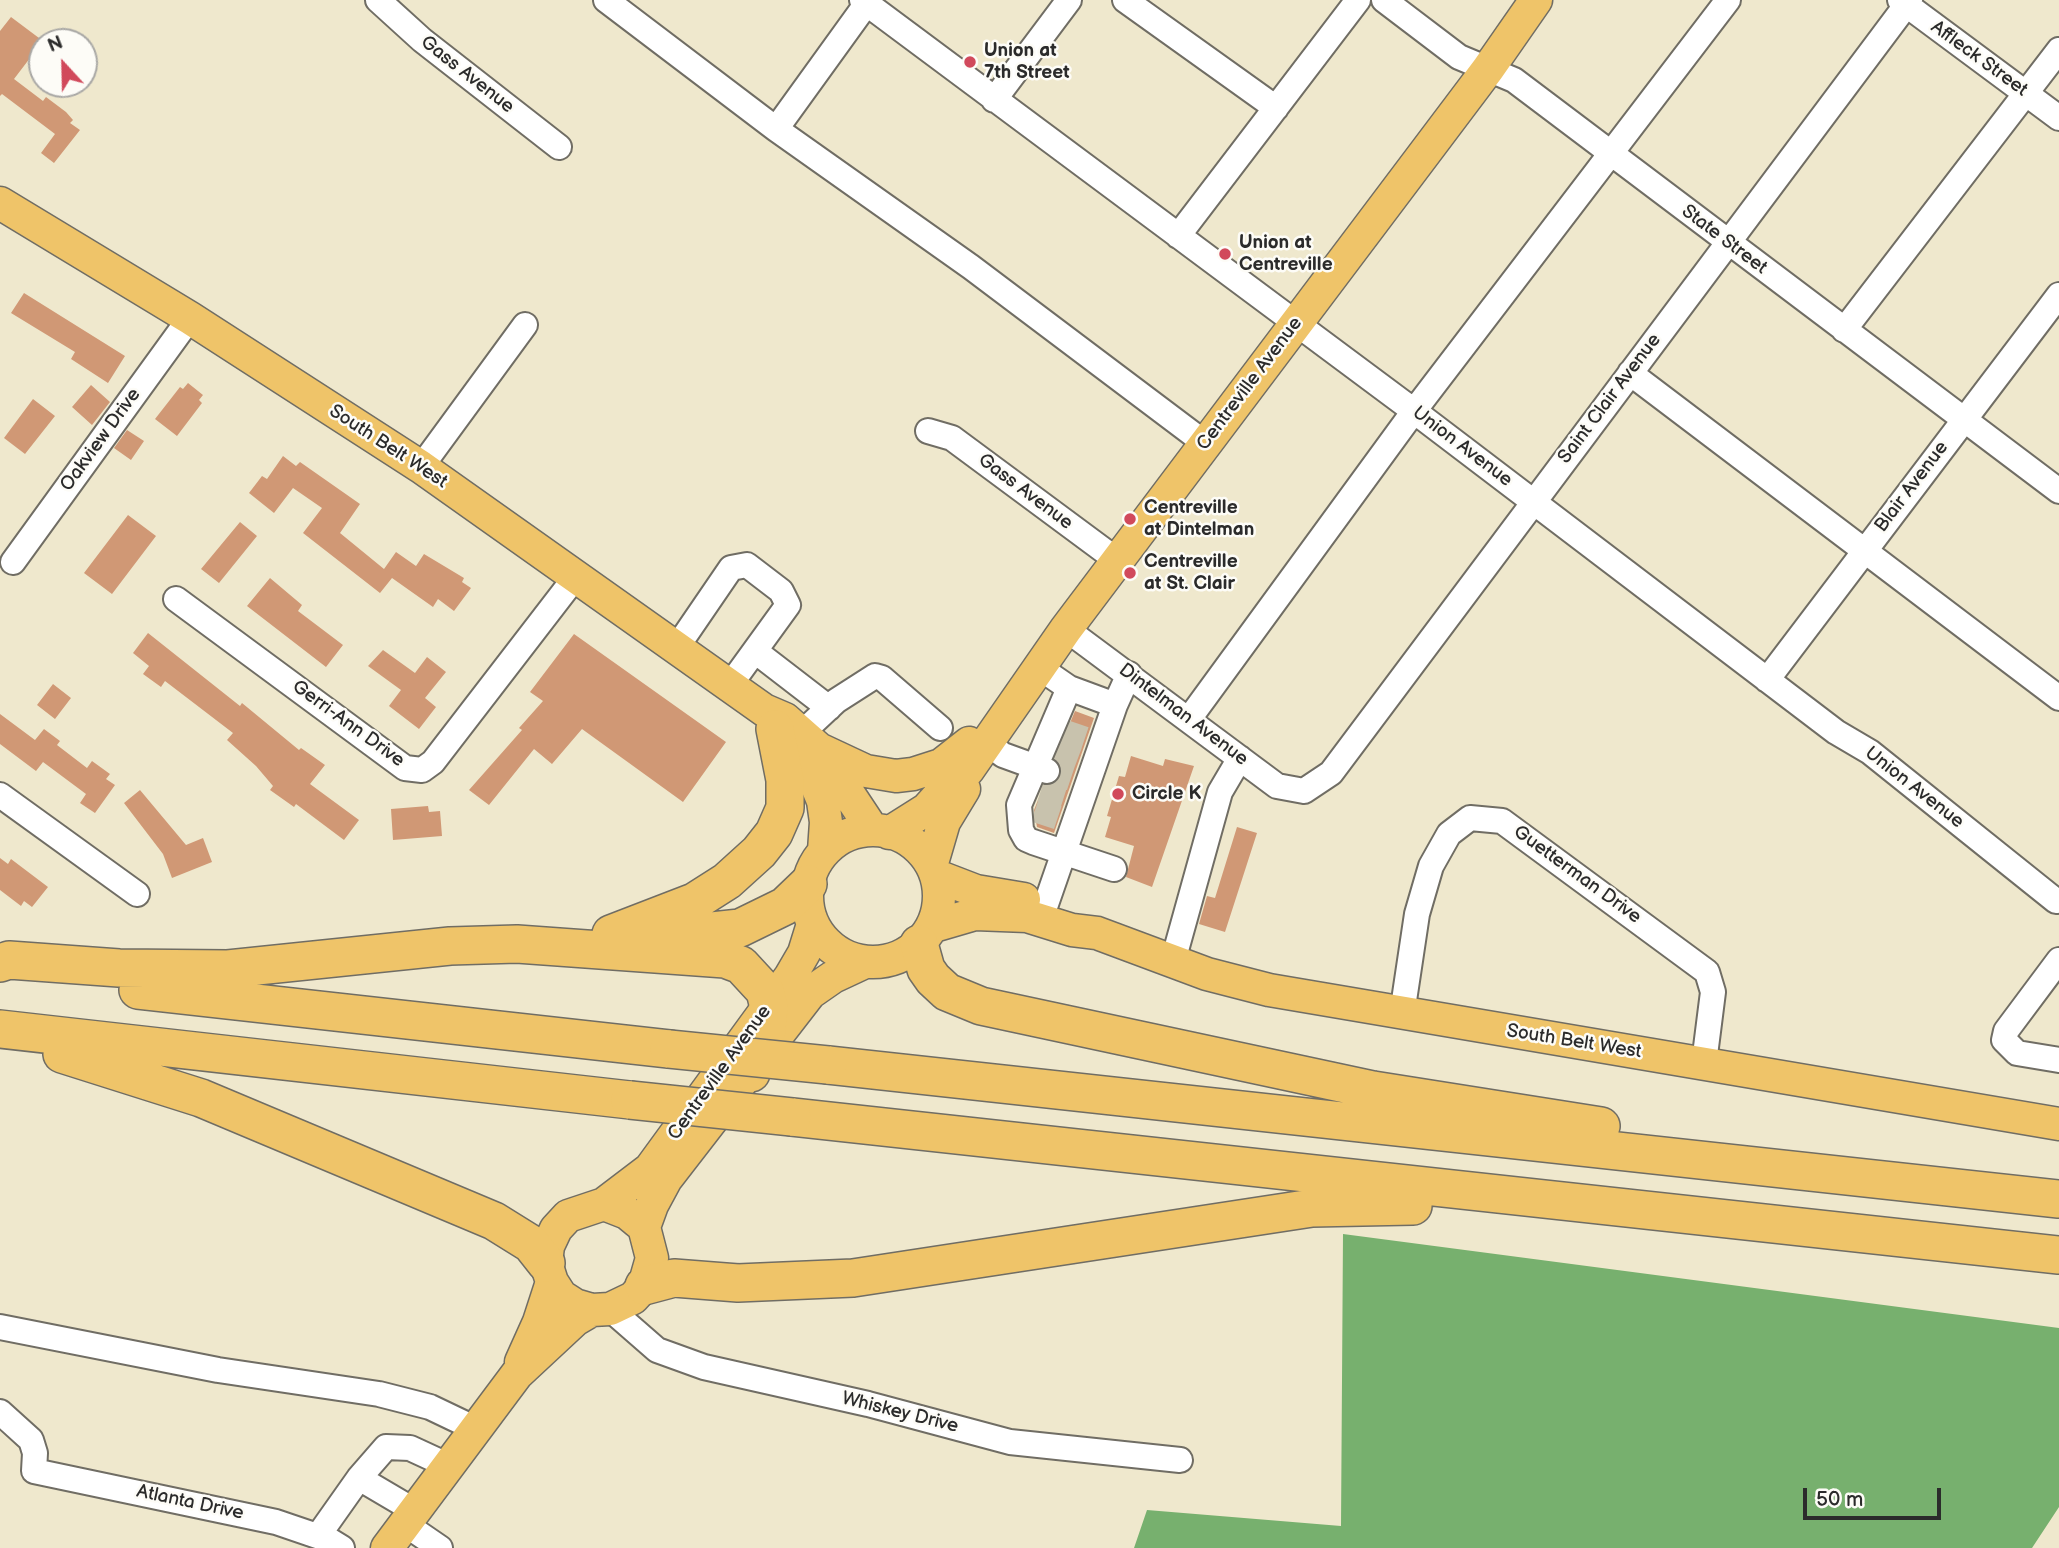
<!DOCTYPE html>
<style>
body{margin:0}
#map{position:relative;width:2059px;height:1548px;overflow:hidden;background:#efe8cd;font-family:"Balsamiq Sans",sans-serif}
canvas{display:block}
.north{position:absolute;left:28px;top:28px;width:70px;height:70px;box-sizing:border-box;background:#fdfcf7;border:2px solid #a9a8a5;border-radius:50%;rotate:338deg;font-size:19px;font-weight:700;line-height:28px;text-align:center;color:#2b2b2b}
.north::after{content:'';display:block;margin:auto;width:24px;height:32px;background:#d1495b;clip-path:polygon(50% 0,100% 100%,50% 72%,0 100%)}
.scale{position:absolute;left:1803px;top:1488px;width:138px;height:32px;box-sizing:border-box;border:4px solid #2b2b2b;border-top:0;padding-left:9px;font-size:21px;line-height:24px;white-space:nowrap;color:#2b2b2b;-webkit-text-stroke:5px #fdfcf7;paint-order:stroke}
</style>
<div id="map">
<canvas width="2059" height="1548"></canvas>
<div class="north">N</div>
<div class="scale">50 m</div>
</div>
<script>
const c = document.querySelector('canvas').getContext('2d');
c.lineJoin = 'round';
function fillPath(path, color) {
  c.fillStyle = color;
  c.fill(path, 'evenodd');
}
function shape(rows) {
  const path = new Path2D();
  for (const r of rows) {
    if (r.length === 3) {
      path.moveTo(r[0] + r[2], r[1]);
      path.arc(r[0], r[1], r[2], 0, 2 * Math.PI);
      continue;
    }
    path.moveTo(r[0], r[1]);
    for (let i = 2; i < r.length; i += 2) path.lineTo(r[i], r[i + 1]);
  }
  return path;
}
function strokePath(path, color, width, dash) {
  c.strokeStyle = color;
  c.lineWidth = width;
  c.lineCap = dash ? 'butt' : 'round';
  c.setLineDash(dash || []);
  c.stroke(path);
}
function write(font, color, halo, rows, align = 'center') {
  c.font = font + ' "Balsamiq Sans",sans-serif';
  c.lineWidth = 5;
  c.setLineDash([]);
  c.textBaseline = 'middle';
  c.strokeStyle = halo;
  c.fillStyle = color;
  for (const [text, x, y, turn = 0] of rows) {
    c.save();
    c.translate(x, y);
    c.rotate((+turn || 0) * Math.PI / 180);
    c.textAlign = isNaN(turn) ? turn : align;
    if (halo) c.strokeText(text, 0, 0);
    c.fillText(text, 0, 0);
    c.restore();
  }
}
const forest = shape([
 [1343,1234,2059,1328,2059,1507,2032,1548,1134,1548,1147,1510,1341,1526]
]);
const building = shape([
 [11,17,43,41,14,79,43,101,46,97,66,112,73,120,70,123,80,130,54,163,41,153,55,134,2,94,0,96,0,31],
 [24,293,125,356,108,383,71,359,75,352,11,313],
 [188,383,203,395,199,400,202,403,177,436,155,419,180,387,183,389],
 [91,385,110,402,92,425,72,407],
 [33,399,55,416,25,454,4,438],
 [127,430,144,441,131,460,114,448],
 [283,456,296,466,300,462,360,504,340,533,384,569,396,552,416,566,424,554,464,578,462,582,471,588,454,611,438,599,433,607,392,578,380,593,303,533,322,508,293,488,274,513,249,493,262,476,267,479],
 [128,515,156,536,112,594,84,573],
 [240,522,257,536,219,583,201,569],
 [270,578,302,605,298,611,343,645,326,667,247,606],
 [148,633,240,706,242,703,299,750,301,748,325,765,310,784,359,820,344,840,296,804,294,807,270,790,273,786,256,766,227,740,233,733,165,681,161,687,143,674,149,666,133,653],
 [574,634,726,742,683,802,582,729,552,764,534,749,489,805,469,790,522,730,519,728,543,701,530,692],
 [383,650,415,673,427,657,446,672,425,698,436,707,419,729,389,706,401,690,368,666],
 [53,684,71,698,55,719,37,705],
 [1075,711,1094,718,1054,833,1037,827,1034,810,1044,785,1056,783,1061,777,1061,768,1055,759],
 [0,714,35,740,44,729,60,741,57,745,87,768,92,761,110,774,106,779,115,785,95,813,80,803,86,794,43,762,36,771,0,744],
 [1131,756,1163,766,1165,759,1194,766,1152,887,1126,877,1134,846,1105,837,1111,817,1107,816,1119,776,1125,777],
 [140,790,186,845,203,838,212,862,172,878,163,854,124,803],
 [428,806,429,812,440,811,442,836,393,840,391,809],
 [1237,827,1257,833,1225,932,1199,924,1207,896,1215,898],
 [0,858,8,864,11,859,48,887,32,907,24,901,21,906,0,890]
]);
const minorTunnel = shape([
 [1062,731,1086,739],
 [1055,751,1079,760],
 [1048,771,1072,779],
 [1041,790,1066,798],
 [1035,810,1059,818]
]);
const minor = shape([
 [378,0,422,40,559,147],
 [606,0,776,129,867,3],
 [862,0,1414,411,1836,732,1870,752,2056,901],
 [1125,0,1276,108],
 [1384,0,1459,57,1514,80,2059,491],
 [1900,0,2059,118],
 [994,100,1069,0],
 [776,129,971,267,1206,444],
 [1178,236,1358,0],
 [1844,330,2059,50],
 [1630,373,2059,698],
 [928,431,952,438,1118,561],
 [421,467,525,325],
 [13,562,190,318],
 [176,599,405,768,422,770,433,762,577,575],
 [1066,629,1277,786,1304,791,1331,773,1910,0],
 [677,647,731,568,747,565,781,591,788,605,730,685],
 [755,651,829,708],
 [1040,668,1069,688,1115,705],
 [1767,680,2059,295],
 [1069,688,1019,805,1021,830,1026,839,1033,842,1114,869],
 [1189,719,1414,411,1728,0],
 [987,743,1003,755,1047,771],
 [790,744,836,701,875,676,882,678,940,728],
 [0,795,137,894],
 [1046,904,1115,705,1129,674],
 [2059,960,2006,1031,2004,1040,2017,1053,2059,1060],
 [1173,961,1220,792,1240,758],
 [1402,1014,1417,914,1431,866,1449,834,1470,818,1502,821,1707,972,1713,992,1704,1063],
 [610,1309,657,1350,704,1367,868,1404,1010,1442,1180,1460],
 [0,1327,218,1370,379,1394,430,1407,476,1429],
 [0,1412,31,1440,35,1453,34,1471,276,1522,329,1540,342,1548],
 [359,1478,415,1511],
 [405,1524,440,1548],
 [318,1536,359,1478,386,1447,410,1448,449,1466]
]);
const major = shape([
 [0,203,190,318,421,467,764,710,785,719,819,749,872,829],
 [790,744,812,774,823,801,826,822,824,851],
 [819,749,866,771,896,776,913,774,941,765,969,743],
 [873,896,66],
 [889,833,927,809,953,780,968,770,1066,629,1488,69,1536,0],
 [932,863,944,822,964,789],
 [937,876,976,891,1024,899],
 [934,926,975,914,1027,916,1072,930,1097,933,1207,974,1269,990,2059,1124],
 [604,1204,627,1213,644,1227,652,1258,644,1286,633,1298,610,1309,592,1310,575,1305,561,1296,552,1282,546,1263,548,1246,556,1229,568,1216,604,1204,650,1169,790,977,804,953,813,924],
 [644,1227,652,1205,666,1179,810,993,833,977,863,963],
 [521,1362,539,1322,552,1282],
 [387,1548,517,1374,575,1320,592,1310]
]);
const highway = shape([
 [611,934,694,902,727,881,759,852,774,833,785,808,785,780,775,729],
 [666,936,740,928,785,906,808,884],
 [919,944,926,969,933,979,947,992,981,1006,1373,1090,1601,1126],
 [0,963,9,960,119,968,228,969,450,946,517,944,725,959,741,965,765,991,769,1008,767,1030,755,1052,751,1073],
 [138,990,669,1049],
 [0,1029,630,1100],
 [62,1054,201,1098,494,1221,531,1244,546,1263],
 [828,1065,2059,1199],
 [792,1117,2059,1255],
 [644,1286,674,1278,738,1283,853,1278,1312,1208,1413,1206]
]);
const highwayBridge = shape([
 [669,1049,828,1065],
 [630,1100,792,1117]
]);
const markers = [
 [970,62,7,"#d1495b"],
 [1225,254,7,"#d1495b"],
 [1130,519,7,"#d1495b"],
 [1130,573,7,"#d1495b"],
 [1118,794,7,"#d1495b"]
];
const poiNames = [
 ["Union at",984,51],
 ["7th Street",984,73],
 ["Union at",1239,243],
 ["Centreville",1239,265],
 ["Centreville",1144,508],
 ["at Dintelman",1144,530],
 ["Centreville",1144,562],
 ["at St. Clair",1144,584],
 ["Circle K",1132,794]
];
const streetNames = [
 ["Affleck Street",1979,59,36],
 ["Gass Avenue",467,75,38],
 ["State Street",1724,240,37],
 ["Centreville Avenue",1250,384,-53],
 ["Saint Clair Avenue",1610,399,-53],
 ["Oakview Drive",101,440,-54],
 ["South Belt West",388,447,33],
 ["Union Avenue",1462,447,37],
 ["Blair Avenue",1912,487,-53],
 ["Gass Avenue",1025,492,37],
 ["Dintelman Avenue",1183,715,37],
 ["Gerri-Ann Drive",348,724,36],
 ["Union Avenue",1914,788,38],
 ["Guetterman Drive",1577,875,36],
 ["South Belt West",1574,1042,9],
 ["Centreville Avenue",720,1073,-54],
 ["Whiskey Drive",900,1413,14],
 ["Atlanta Drive",190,1503,12]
];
fillPath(forest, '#77b06e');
fillPath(building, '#d09875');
strokePath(minorTunnel, '#c8c2ad', 24, [24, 12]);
strokePath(minor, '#706d64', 28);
strokePath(major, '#706d64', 35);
strokePath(highway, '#706d64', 40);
strokePath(minor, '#fff', 24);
strokePath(major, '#efc469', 32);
strokePath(highway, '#efc469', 37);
strokePath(highwayBridge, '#706d64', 40, []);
strokePath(highwayBridge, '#efc469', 37);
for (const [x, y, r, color] of markers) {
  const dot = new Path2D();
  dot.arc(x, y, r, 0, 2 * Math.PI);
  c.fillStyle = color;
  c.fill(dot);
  strokePath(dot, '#fdfcf7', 2.5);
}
write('bold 19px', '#2b2b2b', '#fdfcf7', poiNames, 'left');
write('19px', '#2b2b2b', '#fdfcf7', streetNames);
</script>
